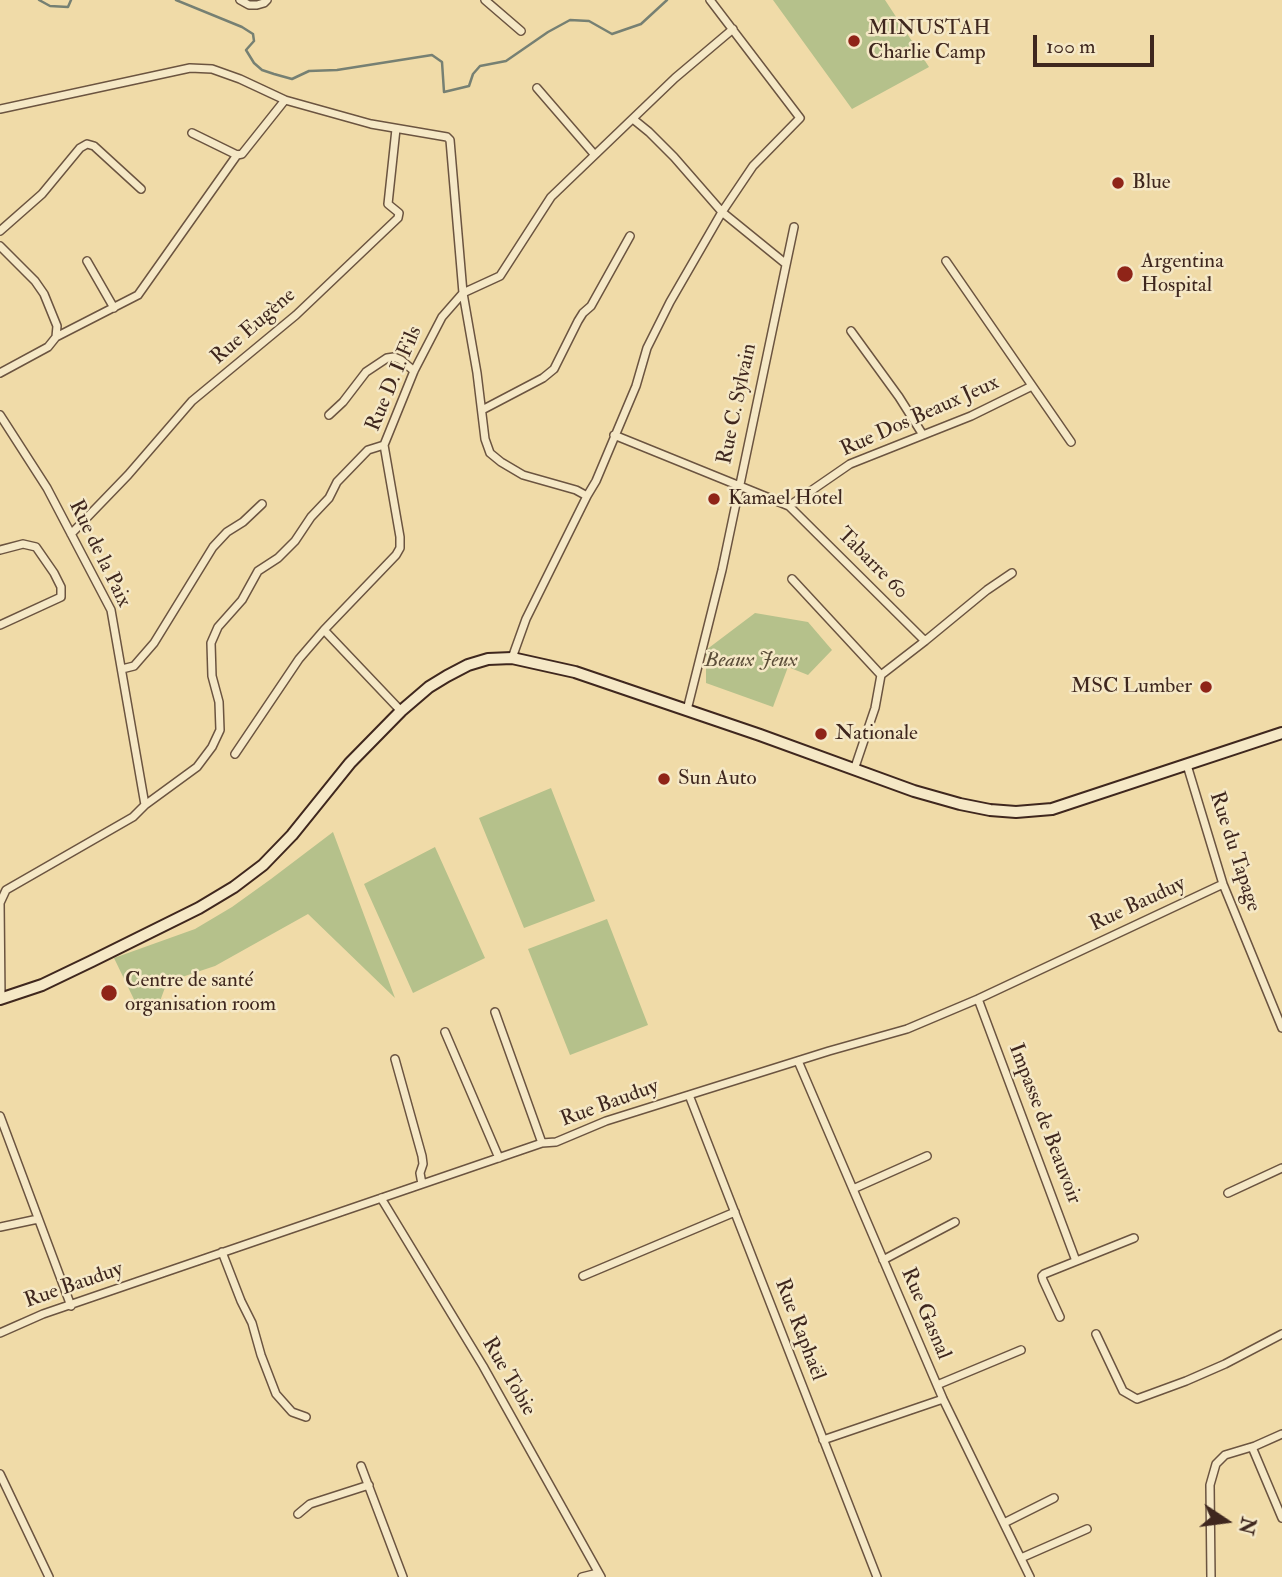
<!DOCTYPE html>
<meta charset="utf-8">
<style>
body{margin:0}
#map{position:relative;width:1282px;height:1577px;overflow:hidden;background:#f0dba8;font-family:"IM FELL Double Pica",serif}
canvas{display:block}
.north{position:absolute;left:1191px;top:1486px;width:70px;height:70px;-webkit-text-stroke:5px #f5e8c6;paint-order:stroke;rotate:103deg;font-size:19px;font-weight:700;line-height:28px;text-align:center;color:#3f271e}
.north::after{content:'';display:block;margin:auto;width:24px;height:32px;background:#3f271e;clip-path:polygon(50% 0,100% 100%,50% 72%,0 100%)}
.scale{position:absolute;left:1033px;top:35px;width:121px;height:32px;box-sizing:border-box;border:4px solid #3f271e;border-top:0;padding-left:9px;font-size:21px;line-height:24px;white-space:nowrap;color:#3f271e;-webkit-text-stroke:5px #f5e8c6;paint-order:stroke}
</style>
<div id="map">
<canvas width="1282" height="1577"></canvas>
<div class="north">N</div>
<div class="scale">100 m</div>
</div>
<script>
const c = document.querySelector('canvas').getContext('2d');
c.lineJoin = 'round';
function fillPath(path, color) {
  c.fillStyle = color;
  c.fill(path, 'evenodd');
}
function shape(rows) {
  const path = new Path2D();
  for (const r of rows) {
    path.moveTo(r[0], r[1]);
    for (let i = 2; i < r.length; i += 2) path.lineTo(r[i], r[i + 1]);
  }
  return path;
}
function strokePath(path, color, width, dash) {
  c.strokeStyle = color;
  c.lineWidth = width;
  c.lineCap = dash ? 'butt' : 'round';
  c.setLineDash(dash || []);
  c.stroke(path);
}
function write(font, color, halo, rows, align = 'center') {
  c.font = font + ' "IM FELL Double Pica",serif';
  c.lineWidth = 5;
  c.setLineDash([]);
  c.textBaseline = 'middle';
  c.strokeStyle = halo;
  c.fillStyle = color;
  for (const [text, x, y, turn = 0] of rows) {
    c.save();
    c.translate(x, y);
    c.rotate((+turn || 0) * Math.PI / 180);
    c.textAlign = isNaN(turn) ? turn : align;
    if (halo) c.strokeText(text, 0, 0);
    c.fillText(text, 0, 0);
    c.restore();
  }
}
const green = shape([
 [773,0,885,0,929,67,852,109],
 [755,613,808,622,832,650,808,675,788,667,773,707,706,683,706,650],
 [551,788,595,901,524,928,479,818],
 [333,832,395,998,308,914,215,966,167,982,159,1004,142,1016,114,958,195,929,232,907,271,879],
 [435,847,485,958,413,993,364,884],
 [607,919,648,1025,570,1055,528,949]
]);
const stream = shape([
 [39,0,50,6,68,7,71,0],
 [176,0,242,27,253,34,254,41,246,50,254,63,262,70,274,74,292,79,309,71,337,70,432,55,442,62,444,92,469,86,473,74,480,66,506,61,548,32,570,20,589,21,612,34,641,24,667,0]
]);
const street = shape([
 [240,0,249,5,257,5,264,3,267,0],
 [485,0,521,31],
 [537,88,594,154],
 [0,109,190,68,212,69,240,79,285,100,371,124,447,137,450,140,463,293,442,317,414,371,384,445,400,537,400,548,396,555,324,630,401,711],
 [633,119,649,132,674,157,722,212,786,264],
 [192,133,237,155],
 [0,231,42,194,80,148,87,144,94,146,141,189],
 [0,246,35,281,44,294,57,326,56,337,48,347,0,373],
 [87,261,114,308],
 [946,261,1071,442],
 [851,331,899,397,923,435],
 [56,337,138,295,237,155,242,154,285,100],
 [482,410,543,378,554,369,578,321,583,313,591,306,630,236],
 [0,415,47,488,111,610,145,805],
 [329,415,343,402,366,372,387,358,394,357,401,360,414,371],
 [614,435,789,506,925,641,881,675,875,708,854,770],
 [587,496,576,490,523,475,501,462,490,453,485,439,477,373,463,293,500,276,551,197,675,78,733,29],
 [789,506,850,464,971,416,1032,386],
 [71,534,128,475,192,401,296,315,398,218,399,213,388,204,396,129],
 [0,550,23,544,36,547,54,573,61,587,61,597,0,625],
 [792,579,881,675],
 [925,641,987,590,1012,573],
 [512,658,526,619,587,496,596,481,636,386,647,348,670,302,722,212,753,166,800,118,710,0],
 [122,669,134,666,154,643,213,547,227,532,243,522,262,504],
 [687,710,722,570,794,227],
 [235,754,299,659,324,630],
 [1187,765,1223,884,1282,1028],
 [1,998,0,903,6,890,133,817,145,805,197,767,212,747,220,730,219,702,212,676,211,643,218,627,242,600,258,571,278,558,295,541,311,517,329,498,337,482,368,450,384,445],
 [978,999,1076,1261],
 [495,1012,542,1143],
 [445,1032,499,1158],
 [395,1059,422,1156,423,1164,420,1173,422,1184],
 [798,1061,943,1399,1030,1577],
 [689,1095,877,1577],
 [0,1116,71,1306],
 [853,1189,927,1156],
 [1228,1193,1282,1168],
 [381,1198,483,1366,601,1577],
 [0,1227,38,1219],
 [222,1252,241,1301,252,1323,261,1355,276,1394,292,1412,306,1417],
 [883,1260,955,1222],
 [583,1276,735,1212],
 [1060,1317,1043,1280,1042,1276,1044,1274,1134,1238],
 [0,1333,43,1314,542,1143,556,1142,606,1121,829,1051,907,1029,978,999,1223,884],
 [1096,1334,1123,1391,1137,1399,1186,1381,1225,1364,1282,1334],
 [937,1385,1021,1350],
 [823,1440,943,1399],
 [1252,1447,1282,1518],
 [361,1466,403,1577],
 [0,1474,49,1577],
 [298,1514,310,1504,369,1485],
 [1004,1523,1054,1498],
 [1021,1558,1087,1529],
 [582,1577,598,1573],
 [1211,1577,1210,1485,1216,1464,1225,1455,1255,1446,1282,1434]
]);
const secondary = shape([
 [0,999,42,985,92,961,199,908,234,887,263,865,292,835,350,763,401,711,429,687,447,676,468,665,488,659,512,658,575,672,760,735,914,791,960,804,990,810,1016,812,1052,809,1282,733]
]);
const markers = [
 [854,41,7,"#8f2418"],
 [1118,183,7,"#8f2418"],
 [1125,274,9,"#8f2418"],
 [714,499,7,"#8f2418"],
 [1206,687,7,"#8f2418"],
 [821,734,7,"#8f2418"],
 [664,779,7,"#8f2418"],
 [109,993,9,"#8f2418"]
];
const poiNames = [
 ["MINUSTAH",868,29],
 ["Charlie Camp",868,53],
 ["Blue",1132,183],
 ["Argentina",1141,262],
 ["Hospital",1141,286],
 ["Kamael Hotel",728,499],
 ["MSC Lumber",1192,687,"right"],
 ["Nationale",835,734],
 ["Sun Auto",678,779],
 ["Centre de santé",125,981],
 ["organisation room",125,1005]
];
const streetNames = [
 ["Rue Eugène",254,327,-41],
 ["Rue D. I. Fils",395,379,-67],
 ["Rue C. Sylvain",738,404,-78],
 ["Rue Dos Beaux Jeux",920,417,-24],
 ["Rue de la Paix",99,554,64],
 ["Tabarre 60",872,564,45],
 ["Rue du Tapage",1234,852,72],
 ["Rue Bauduy",1138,905,-25],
 ["Rue Bauduy",610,1104,-20],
 ["Impasse de Beauvoir",1044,1124,69],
 ["Rue Bauduy",74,1286,-19],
 ["Rue Gasnal",925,1314,67],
 ["Rue Raphaël",799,1330,69],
 ["Rue Tobie",508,1377,60]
];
const parkNames = [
 ["Beaux Jeux",751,661]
];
fillPath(green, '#b5c18b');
strokePath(stream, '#768073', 2.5);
strokePath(street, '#6b5440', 10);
strokePath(secondary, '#3f271e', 14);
strokePath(street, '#f5e8c6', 7);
strokePath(secondary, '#f5e8c6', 10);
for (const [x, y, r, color] of markers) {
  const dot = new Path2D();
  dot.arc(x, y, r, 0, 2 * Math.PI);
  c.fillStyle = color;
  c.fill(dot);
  strokePath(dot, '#f5e8c6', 2.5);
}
write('21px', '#3f271e', '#f5e8c6', poiNames, 'left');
write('21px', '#3f271e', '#f5e8c6', streetNames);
write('italic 21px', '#5c4e39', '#f5e8c6', parkNames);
</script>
